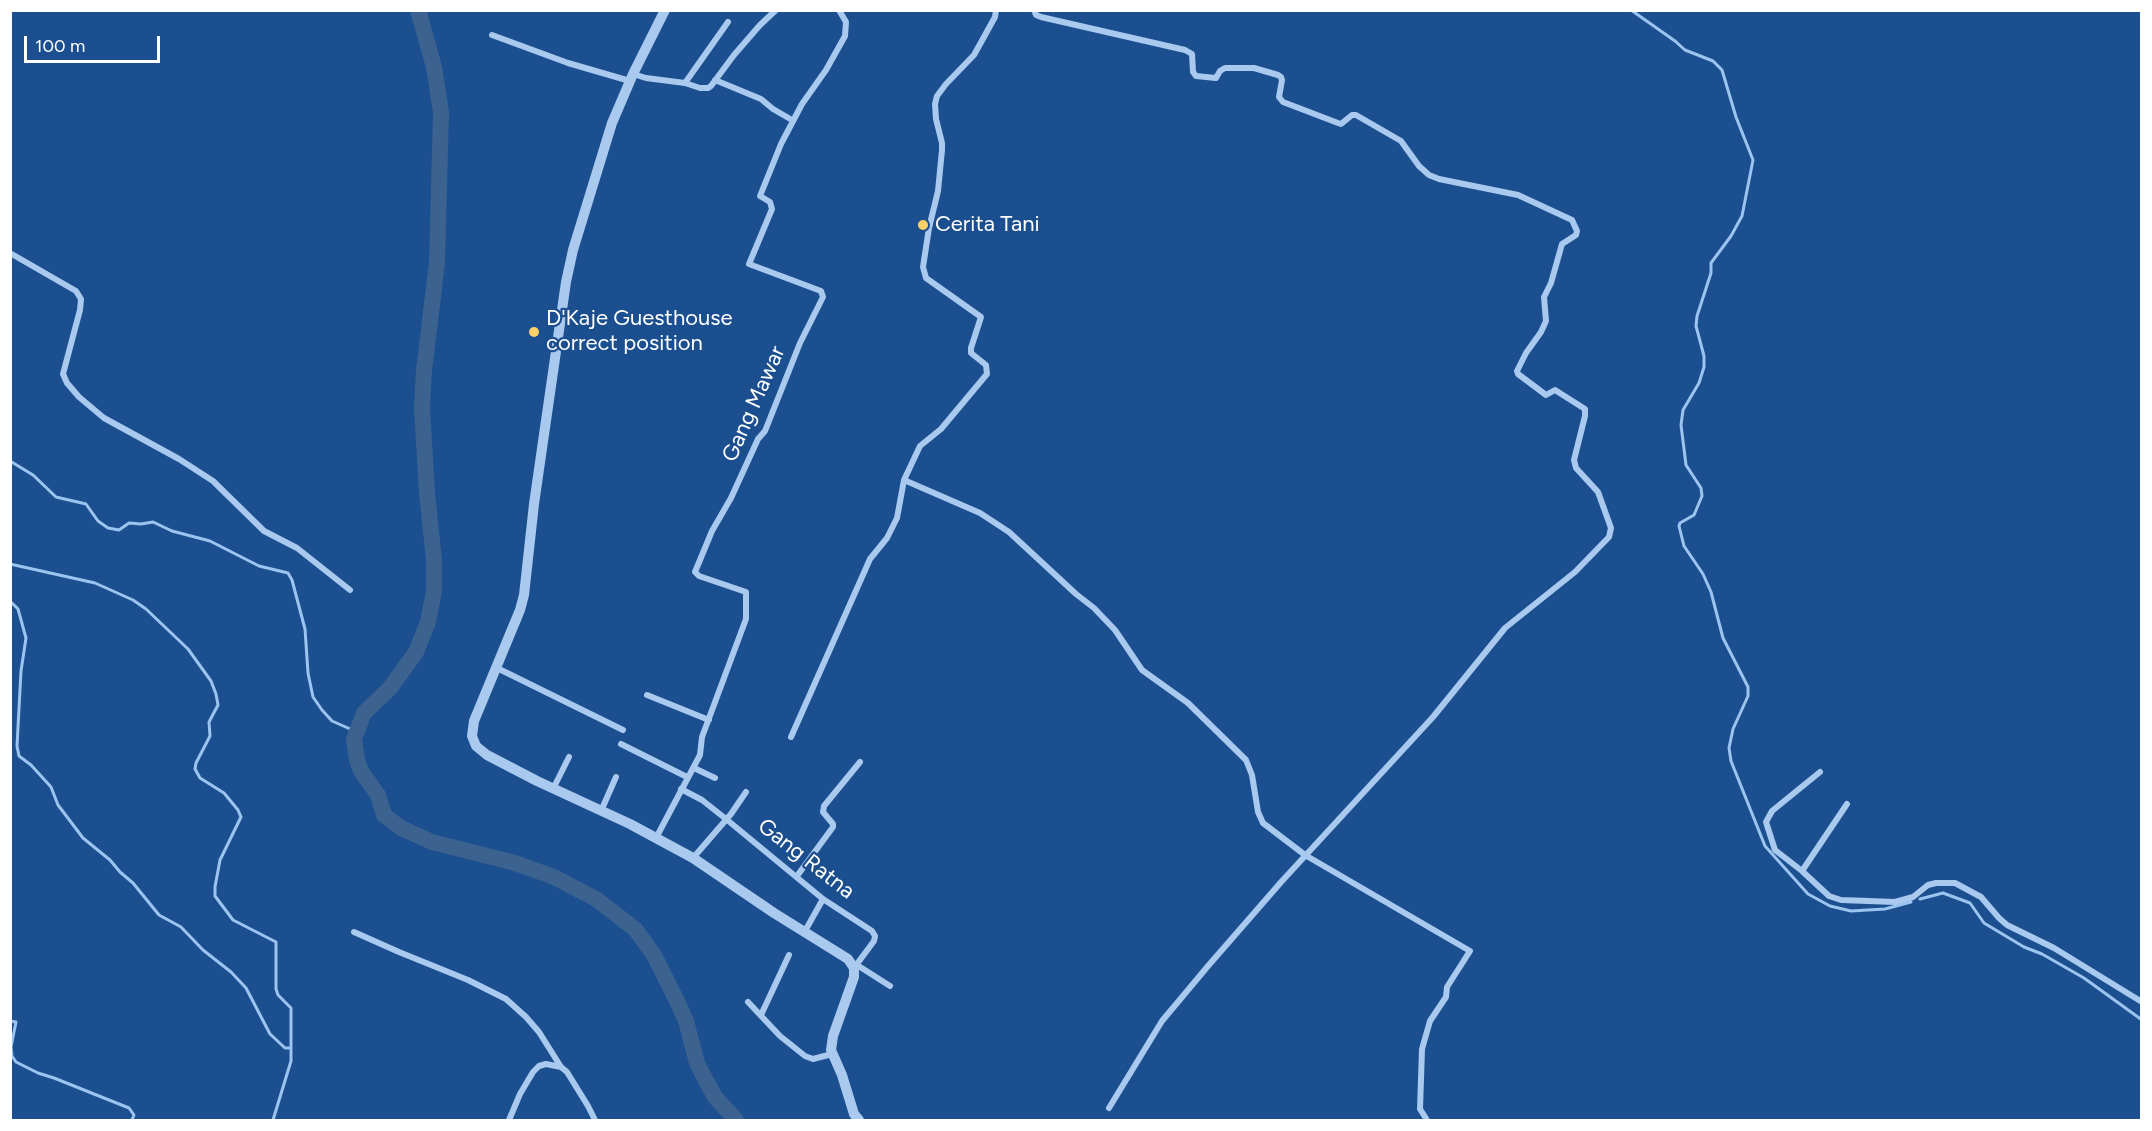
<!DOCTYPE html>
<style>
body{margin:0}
#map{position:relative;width:2152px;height:1131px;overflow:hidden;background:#1b4f8f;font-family:Figtree,sans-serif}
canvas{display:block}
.frame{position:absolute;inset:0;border:12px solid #fff;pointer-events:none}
.scale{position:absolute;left:24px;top:36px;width:136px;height:27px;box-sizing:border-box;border:3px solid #fff;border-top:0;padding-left:8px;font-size:18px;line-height:21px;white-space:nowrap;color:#fff;-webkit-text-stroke:4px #1b4f8f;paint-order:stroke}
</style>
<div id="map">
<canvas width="2152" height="1131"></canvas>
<div class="frame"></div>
<div class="scale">100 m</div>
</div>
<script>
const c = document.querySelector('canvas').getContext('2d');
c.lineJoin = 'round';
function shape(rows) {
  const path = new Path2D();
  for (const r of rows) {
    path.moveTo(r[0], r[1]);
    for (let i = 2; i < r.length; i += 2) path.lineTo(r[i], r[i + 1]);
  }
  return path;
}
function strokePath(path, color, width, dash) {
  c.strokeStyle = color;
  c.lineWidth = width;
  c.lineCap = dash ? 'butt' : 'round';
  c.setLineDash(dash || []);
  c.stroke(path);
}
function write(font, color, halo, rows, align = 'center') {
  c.font = font + ' Figtree,sans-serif';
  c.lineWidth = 4.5;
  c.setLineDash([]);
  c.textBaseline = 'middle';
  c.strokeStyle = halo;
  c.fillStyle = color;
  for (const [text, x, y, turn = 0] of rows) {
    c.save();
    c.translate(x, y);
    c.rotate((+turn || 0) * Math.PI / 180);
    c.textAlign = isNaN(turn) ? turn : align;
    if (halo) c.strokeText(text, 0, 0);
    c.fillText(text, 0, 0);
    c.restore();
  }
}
const stream = shape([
 [1631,10,1675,41,1685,50,1713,61,1722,70,1736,117,1753,160,1742,216,1731,236,1711,263,1711,273,1697,316,1696,326,1704,356,1704,367,1699,383,1683,410,1681,425,1686,465,1701,488,1702,496,1694,515,1680,523,1679,526,1684,546,1703,574,1711,592,1723,638,1748,687,1748,696,1733,729,1729,748,1731,761,1765,846,1808,894,1830,906,1851,911,1885,909,1911,902],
 [10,461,33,475,56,497,86,504,98,521,108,528,119,530,129,523,141,524,153,522,172,531,210,541,259,566,288,573,292,580,305,629,308,673,313,697,322,710,332,721,357,732],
 [10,564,95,583,133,600,146,609,188,649,211,681,216,694,218,705,209,722,210,736,196,763,195,769,200,778,224,793,238,810,241,817,220,860,215,887,215,896,233,920,276,942,276,989,278,995,291,1008,291,1061,273,1120],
 [10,601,18,609,26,638,21,671,17,746,19,756,31,765,51,787,58,805,83,838,110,860,120,872,133,883,159,915,181,927,203,950,231,972,246,988,270,1034,285,1048,291,1048],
 [1920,899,1943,893,1970,903,1984,923,2024,947,2042,954,2084,978,2142,1020],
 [10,1021,16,1022,11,1047,12,1056,16,1062,38,1073,54,1078,129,1108,134,1115,132,1120]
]);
const river = shape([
 [418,10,434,67,441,112,437,263,424,370,422,408,427,493,434,560,434,591,428,622,416,652,390,688,364,713,354,739,357,760,361,771,378,795,384,815,401,828,432,842,515,863,554,877,596,899,635,929,654,955,677,1001,686,1021,697,1063,705,1079,715,1097,736,1120]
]);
const minor = shape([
 [996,10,995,17,974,55,946,84,937,96,935,104,936,119,942,143,942,150,938,191,929,228,923,267,926,278,981,317,971,348,971,353,986,365,987,374,941,429,920,446,904,480,980,513,1009,532,1076,594,1094,608,1115,630,1142,670,1188,703,1246,760,1252,775,1258,812,1263,823,1305,855,1470,951,1447,987,1446,997,1430,1021,1422,1049,1420,1109,1427,1120],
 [1034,10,1036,15,1041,17,1185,50,1192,54,1193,72,1196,76,1216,78,1220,71,1225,68,1254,68,1278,75,1281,77,1282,80,1279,97,1283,102,1338,123,1341,124,1352,115,1356,115,1401,141,1419,166,1429,175,1439,179,1518,195,1572,220,1577,231,1576,235,1562,244,1551,283,1544,297,1546,321,1541,332,1526,353,1517,371,1518,374,1546,395,1555,390,1585,409,1585,416,1574,460,1576,468,1598,492,1611,528,1609,537,1575,572,1505,628,1433,717,1282,881,1208,966,1162,1021,1109,1108],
 [492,35,568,63,630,81],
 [633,74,646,78,685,83,700,88,708,88,711,86,734,55,760,25,776,10],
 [715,80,761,99,773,109,792,120],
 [685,83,728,22],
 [10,253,76,291,81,299,80,310,63,374,67,383,79,397,104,418,179,459,213,481,264,531,297,548,350,590],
 [497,668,623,730],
 [647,695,709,720],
 [791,737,870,559,887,538,897,518,904,480],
 [621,744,687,777],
 [694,768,715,778],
 [1820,772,1772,811,1766,822,1775,850,1802,871,1829,896,1841,900,1895,902,1913,897,1928,885,1936,883,1955,883,1981,897,1999,918,2007,925,2054,948,2142,1002],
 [553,789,569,757],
 [681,789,702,800,726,819,823,899,872,931,875,936,874,941,854,968],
 [601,811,616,777],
 [656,838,700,755,702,737,746,619,746,592,699,576,695,572,712,531,731,498,758,439,765,431,800,343,823,297,821,291,749,264,772,209,770,202,760,196,781,144,802,104,826,70,845,36,846,22,839,10],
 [693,858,731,814,746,792],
 [1802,871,1847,804],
 [797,876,833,827,833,824,823,812,824,806,860,762],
 [805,931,823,899],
 [354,932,399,952,468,980,506,999,526,1017,539,1032,561,1067],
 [857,965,890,986],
 [748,1002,780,1036,805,1056,813,1059,832,1054],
 [761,1015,789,955],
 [509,1120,520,1094,533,1072,539,1066,546,1064,561,1067,567,1072,588,1106,595,1120]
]);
const tertiary = shape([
 [665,10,633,74,612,123,573,250,566,282,534,504,524,595,520,610,474,721,472,736,476,746,487,755,537,781,630,824,693,858,774,913,848,959,854,968,854,977,833,1036,831,1050,842,1075,854,1114,859,1120]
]);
const markers = [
 [923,225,6,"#ffd166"],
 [534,332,6,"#ffd166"]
];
const poiNames = [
 ["Cerita Tani",935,225],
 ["D'Kaje Guesthouse",546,319],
 ["correct position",546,344]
];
const streetNames = [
 ["Gang Mawar",754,404,-66],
 ["Gang Ratna",806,859,38]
];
strokePath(stream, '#9cc4f0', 3);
strokePath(river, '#3c6290', 16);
strokePath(minor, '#a9c9ee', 6);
strokePath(tertiary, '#a9c9ee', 10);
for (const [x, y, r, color] of markers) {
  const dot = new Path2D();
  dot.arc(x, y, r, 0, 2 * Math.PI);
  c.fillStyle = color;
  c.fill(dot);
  strokePath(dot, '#1b4f8f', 2);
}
write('22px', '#fff', '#1b4f8f', poiNames, 'left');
write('22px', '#fff', '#1b4f8f', streetNames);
</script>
